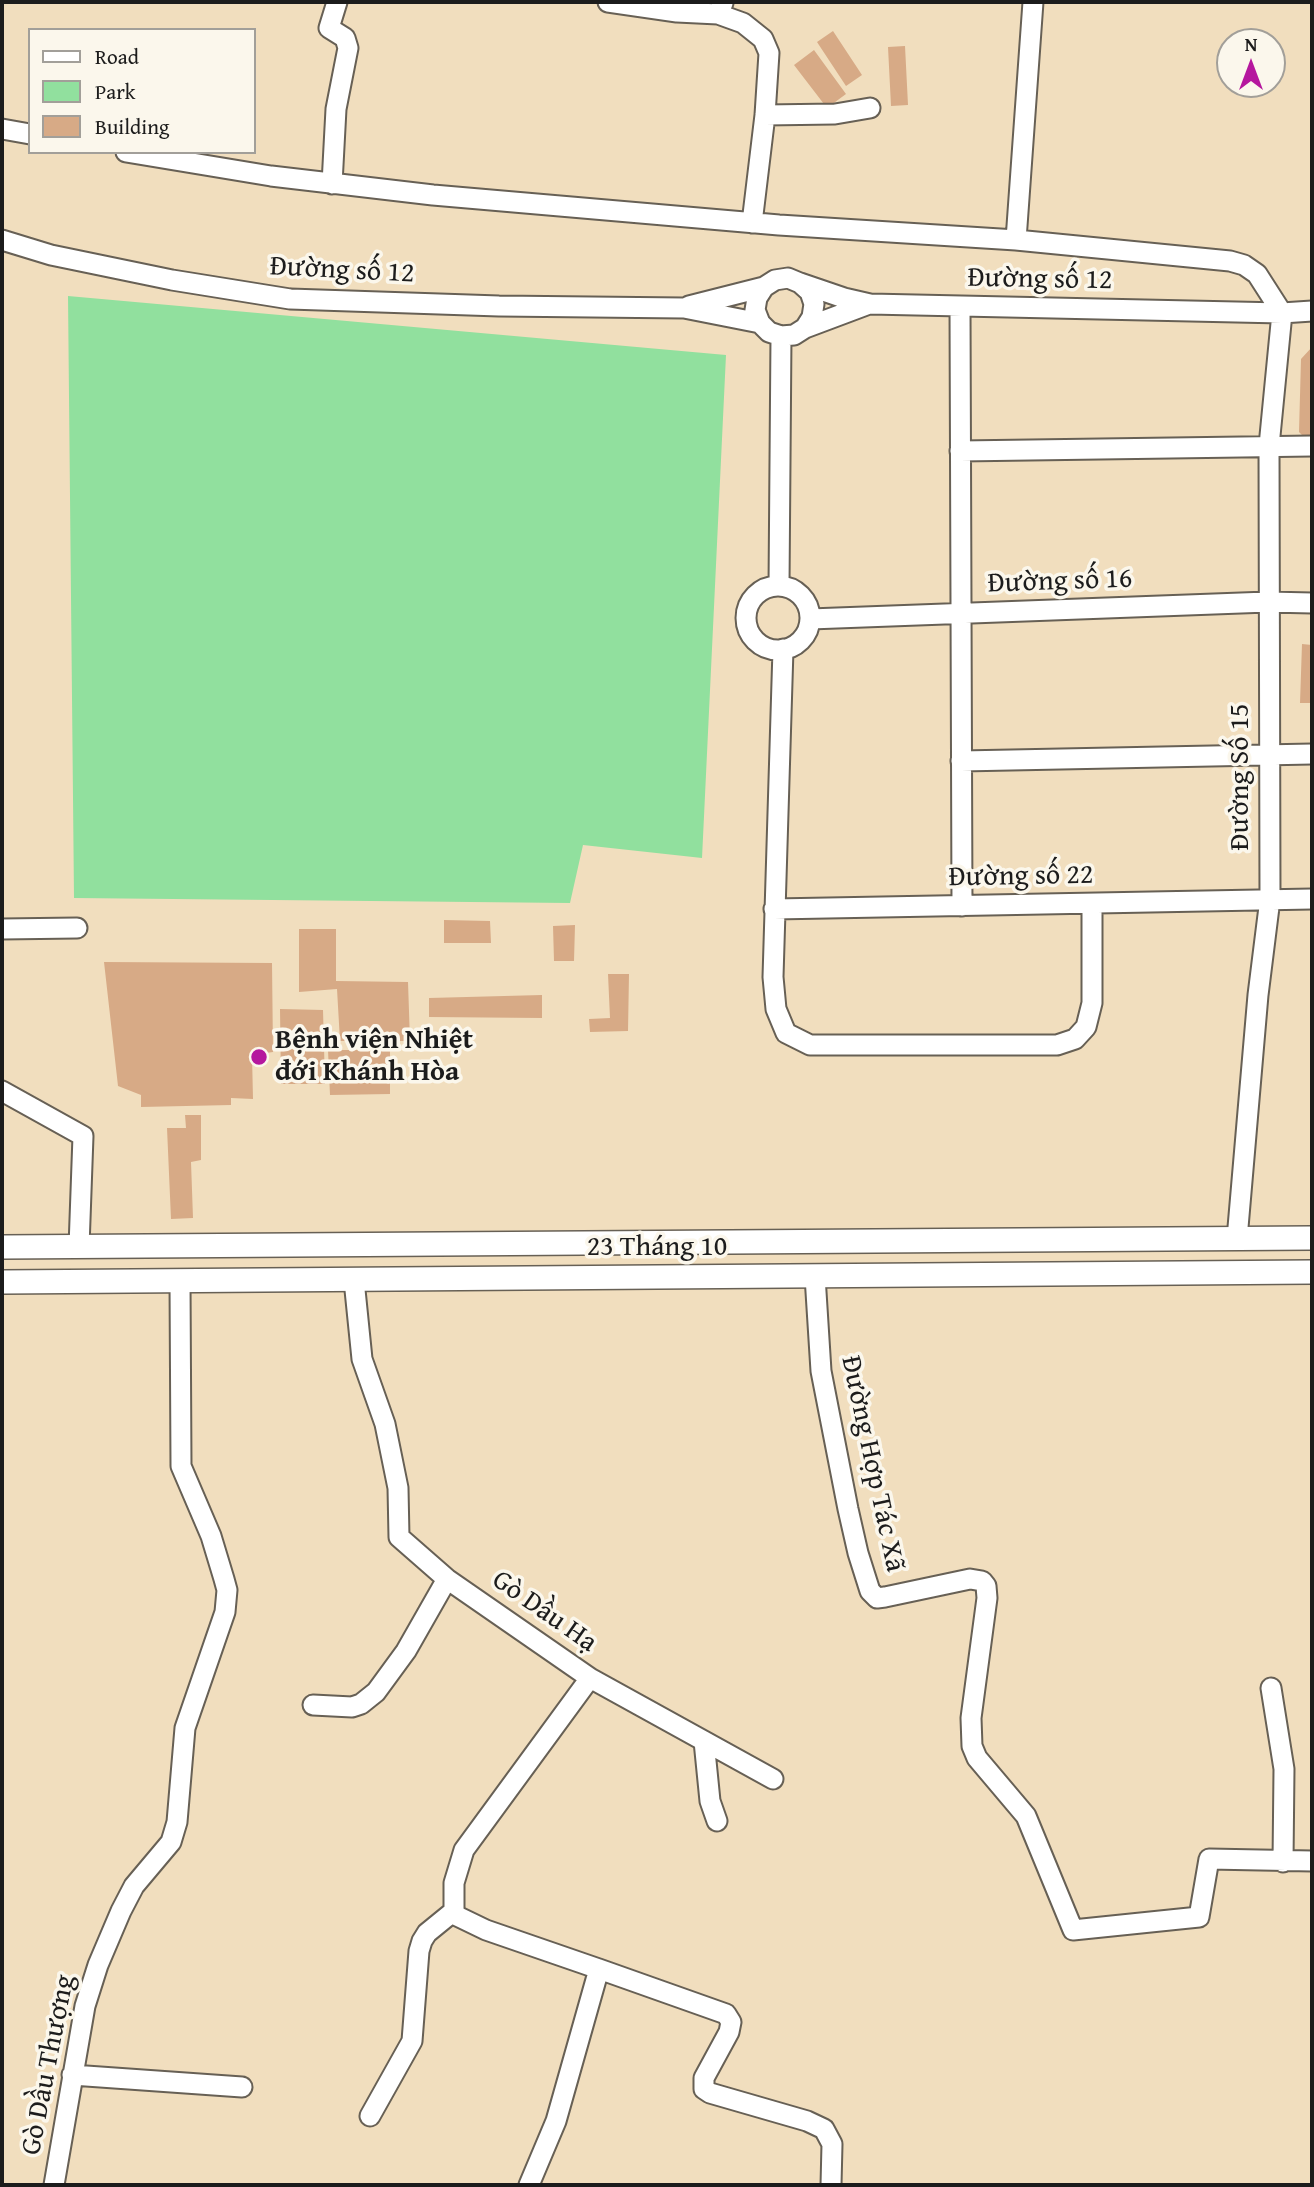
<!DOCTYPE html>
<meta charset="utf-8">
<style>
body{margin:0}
#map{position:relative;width:1314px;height:2187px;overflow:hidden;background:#f1debe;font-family:"Gentium Book Plus",serif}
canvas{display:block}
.frame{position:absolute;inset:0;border:4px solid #1c1c1c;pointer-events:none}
.legend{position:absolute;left:28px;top:28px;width:228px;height:126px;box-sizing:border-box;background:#fbf7ec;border:2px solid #a29f99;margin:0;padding:9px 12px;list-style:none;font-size:21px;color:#1c1c1c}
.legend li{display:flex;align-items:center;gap:14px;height:35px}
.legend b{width:35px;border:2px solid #a29f99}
.north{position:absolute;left:1216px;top:28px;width:70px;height:70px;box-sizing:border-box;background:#fbf7ec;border:2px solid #a29f99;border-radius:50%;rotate:0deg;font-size:19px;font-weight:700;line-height:28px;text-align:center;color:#1c1c1c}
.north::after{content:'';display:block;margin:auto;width:24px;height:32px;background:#b5179e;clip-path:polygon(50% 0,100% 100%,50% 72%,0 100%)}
</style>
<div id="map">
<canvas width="1314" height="2187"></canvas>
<div class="frame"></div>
<ul class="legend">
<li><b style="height:9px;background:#fff"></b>Road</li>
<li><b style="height:19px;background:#91e09e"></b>Park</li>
<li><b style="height:19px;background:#d7aa86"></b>Building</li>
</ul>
<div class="north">N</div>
</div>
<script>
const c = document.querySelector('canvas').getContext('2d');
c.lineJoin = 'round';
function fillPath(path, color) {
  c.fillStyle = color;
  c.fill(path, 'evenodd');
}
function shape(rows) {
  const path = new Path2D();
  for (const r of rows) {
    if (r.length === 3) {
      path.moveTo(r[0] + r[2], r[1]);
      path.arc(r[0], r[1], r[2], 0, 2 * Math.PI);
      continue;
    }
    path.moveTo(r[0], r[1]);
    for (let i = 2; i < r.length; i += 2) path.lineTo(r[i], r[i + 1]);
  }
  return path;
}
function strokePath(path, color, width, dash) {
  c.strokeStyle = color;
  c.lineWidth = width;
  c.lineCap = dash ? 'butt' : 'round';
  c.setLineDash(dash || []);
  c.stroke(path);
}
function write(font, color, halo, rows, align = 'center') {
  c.font = font + ' "Gentium Book Plus",serif';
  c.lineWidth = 7;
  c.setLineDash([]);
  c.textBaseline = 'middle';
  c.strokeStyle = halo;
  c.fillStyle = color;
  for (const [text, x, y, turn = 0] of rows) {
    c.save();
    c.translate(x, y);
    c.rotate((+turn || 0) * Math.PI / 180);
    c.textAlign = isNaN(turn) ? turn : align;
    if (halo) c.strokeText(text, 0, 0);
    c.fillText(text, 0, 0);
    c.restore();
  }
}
const green = shape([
 [68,296,726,355,702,858,583,845,570,903,74,898]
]);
const building = shape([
 [833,31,862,75,846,86,817,42],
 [905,46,908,105,891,106,888,47],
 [814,50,846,94,827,108,794,65],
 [1312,347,1312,442,1309,442,1299,432,1301,359],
 [1302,644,1312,645,1312,703,1300,703],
 [444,920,490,921,491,943,444,943],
 [575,925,574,961,554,961,553,926],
 [299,929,336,929,336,981,408,982,410,1041,340,1041,337,989,299,992],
 [104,962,272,963,273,1052,252,1055,253,1099,231,1098,231,1105,141,1107,141,1095,118,1086],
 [608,974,629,974,628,1031,590,1032,589,1019,610,1018],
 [542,995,542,1018,429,1017,429,998],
 [280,1009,323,1010,325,1084,281,1084],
 [328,1050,390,1050,390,1094,330,1095],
 [185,1115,201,1115,201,1160,191,1162,193,1218,171,1219,167,1128,186,1128]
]);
const minor = shape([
 [608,2,677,12,718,14,723,3],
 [718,14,743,23,763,39,769,53,765,115,752,223],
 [765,115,835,114,870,108],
 [2,129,30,134],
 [126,152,271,176,433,195,779,225,1016,240,1230,261,1244,265,1257,274,1282,313],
 [332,184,336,109,348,48,345,38,329,28,337,2],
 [2,240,51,255,172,280,290,299,499,306,684,308,760,323],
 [1016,240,1033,2],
 [800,283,810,292,814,304,812,317,805,328,794,335,781,336,769,332,760,323,755,310,757,298,764,287,775,280,788,278,800,283,844,298,870,304,1282,313,1312,311],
 [689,306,764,287],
 [960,306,962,906],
 [805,328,869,304],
 [960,451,1312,446],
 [779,586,781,336],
 [778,618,32],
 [810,619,1268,602,1312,603],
 [783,649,773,977,776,1009,786,1033,810,1045,1057,1045,1075,1039,1086,1027,1092,1003,1092,904],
 [961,761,1312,754],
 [774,909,1312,899],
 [2,929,77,928],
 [2,1091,83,1136,79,1247],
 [1237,1239,1258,995,1270,899,1269,446,1282,313],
 [815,1276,821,1371,848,1509,858,1553,870,1591,877,1598,885,1597,970,1579,982,1581,986,1586,987,1598,971,1718,972,1746,977,1758,1026,1816,1073,1930,1199,1917,1209,1859,1312,1861],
 [354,1280,362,1359,385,1424,398,1488,399,1537,447,1579,590,1678,464,1850,454,1883,454,1911,457,1916,486,1930,599,1969],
 [590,1678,773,1779],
 [1271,1688,1284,1769,1283,1862],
 [313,1705,352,1707,361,1704,376,1692,406,1651,447,1579],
 [704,1741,710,1801,717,1821],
 [72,2075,242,2087],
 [370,2116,412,2041,419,1951,422,1941,427,1933,454,1911],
 [54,2185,85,2006,98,1965,121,1911,134,1886,171,1842,177,1822,185,1728,225,1612,227,1590,224,1579,211,1536,181,1466,180,1281],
 [529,2185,556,2121,599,1969,726,2014,731,2022,729,2032,704,2078,704,2089,710,2093,807,2121,824,2129,832,2144,831,2185]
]);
const major = shape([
 [2,1247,1312,1238],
 [2,1282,1312,1272]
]);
const markers = [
 [259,1057,9,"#b5179e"]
];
const streetNames = [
 ["Đường số 12",342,271,3],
 ["Đường số 12",1040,280,1],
 ["Đường số 16",1060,582,-2],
 ["Đường Số 15",1241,777,-90],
 ["Đường số 22",1021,877,-1],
 ["23 Tháng 10",657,1248],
 ["Đường Hợp Tác Xã",872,1464,78],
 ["Gò Dầu Hạ",544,1612,35],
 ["Gò Dầu Thượng",49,2065,-79]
];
const poiNames = [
 ["Bệnh viện Nhiệt",275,1041],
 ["đới Khánh Hòa",275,1073]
];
fillPath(green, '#91e09e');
fillPath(building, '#d7aa86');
strokePath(minor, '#676055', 23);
strokePath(major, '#676055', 26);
strokePath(minor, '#fff', 19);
strokePath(major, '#fff', 23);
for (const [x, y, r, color] of markers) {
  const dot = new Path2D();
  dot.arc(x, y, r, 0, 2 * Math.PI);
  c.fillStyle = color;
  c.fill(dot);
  strokePath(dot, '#fbf7ec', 2.5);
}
write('28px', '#1c1c1c', '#fbf7ec', streetNames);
write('bold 28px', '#1c1c1c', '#fbf7ec', poiNames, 'left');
</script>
